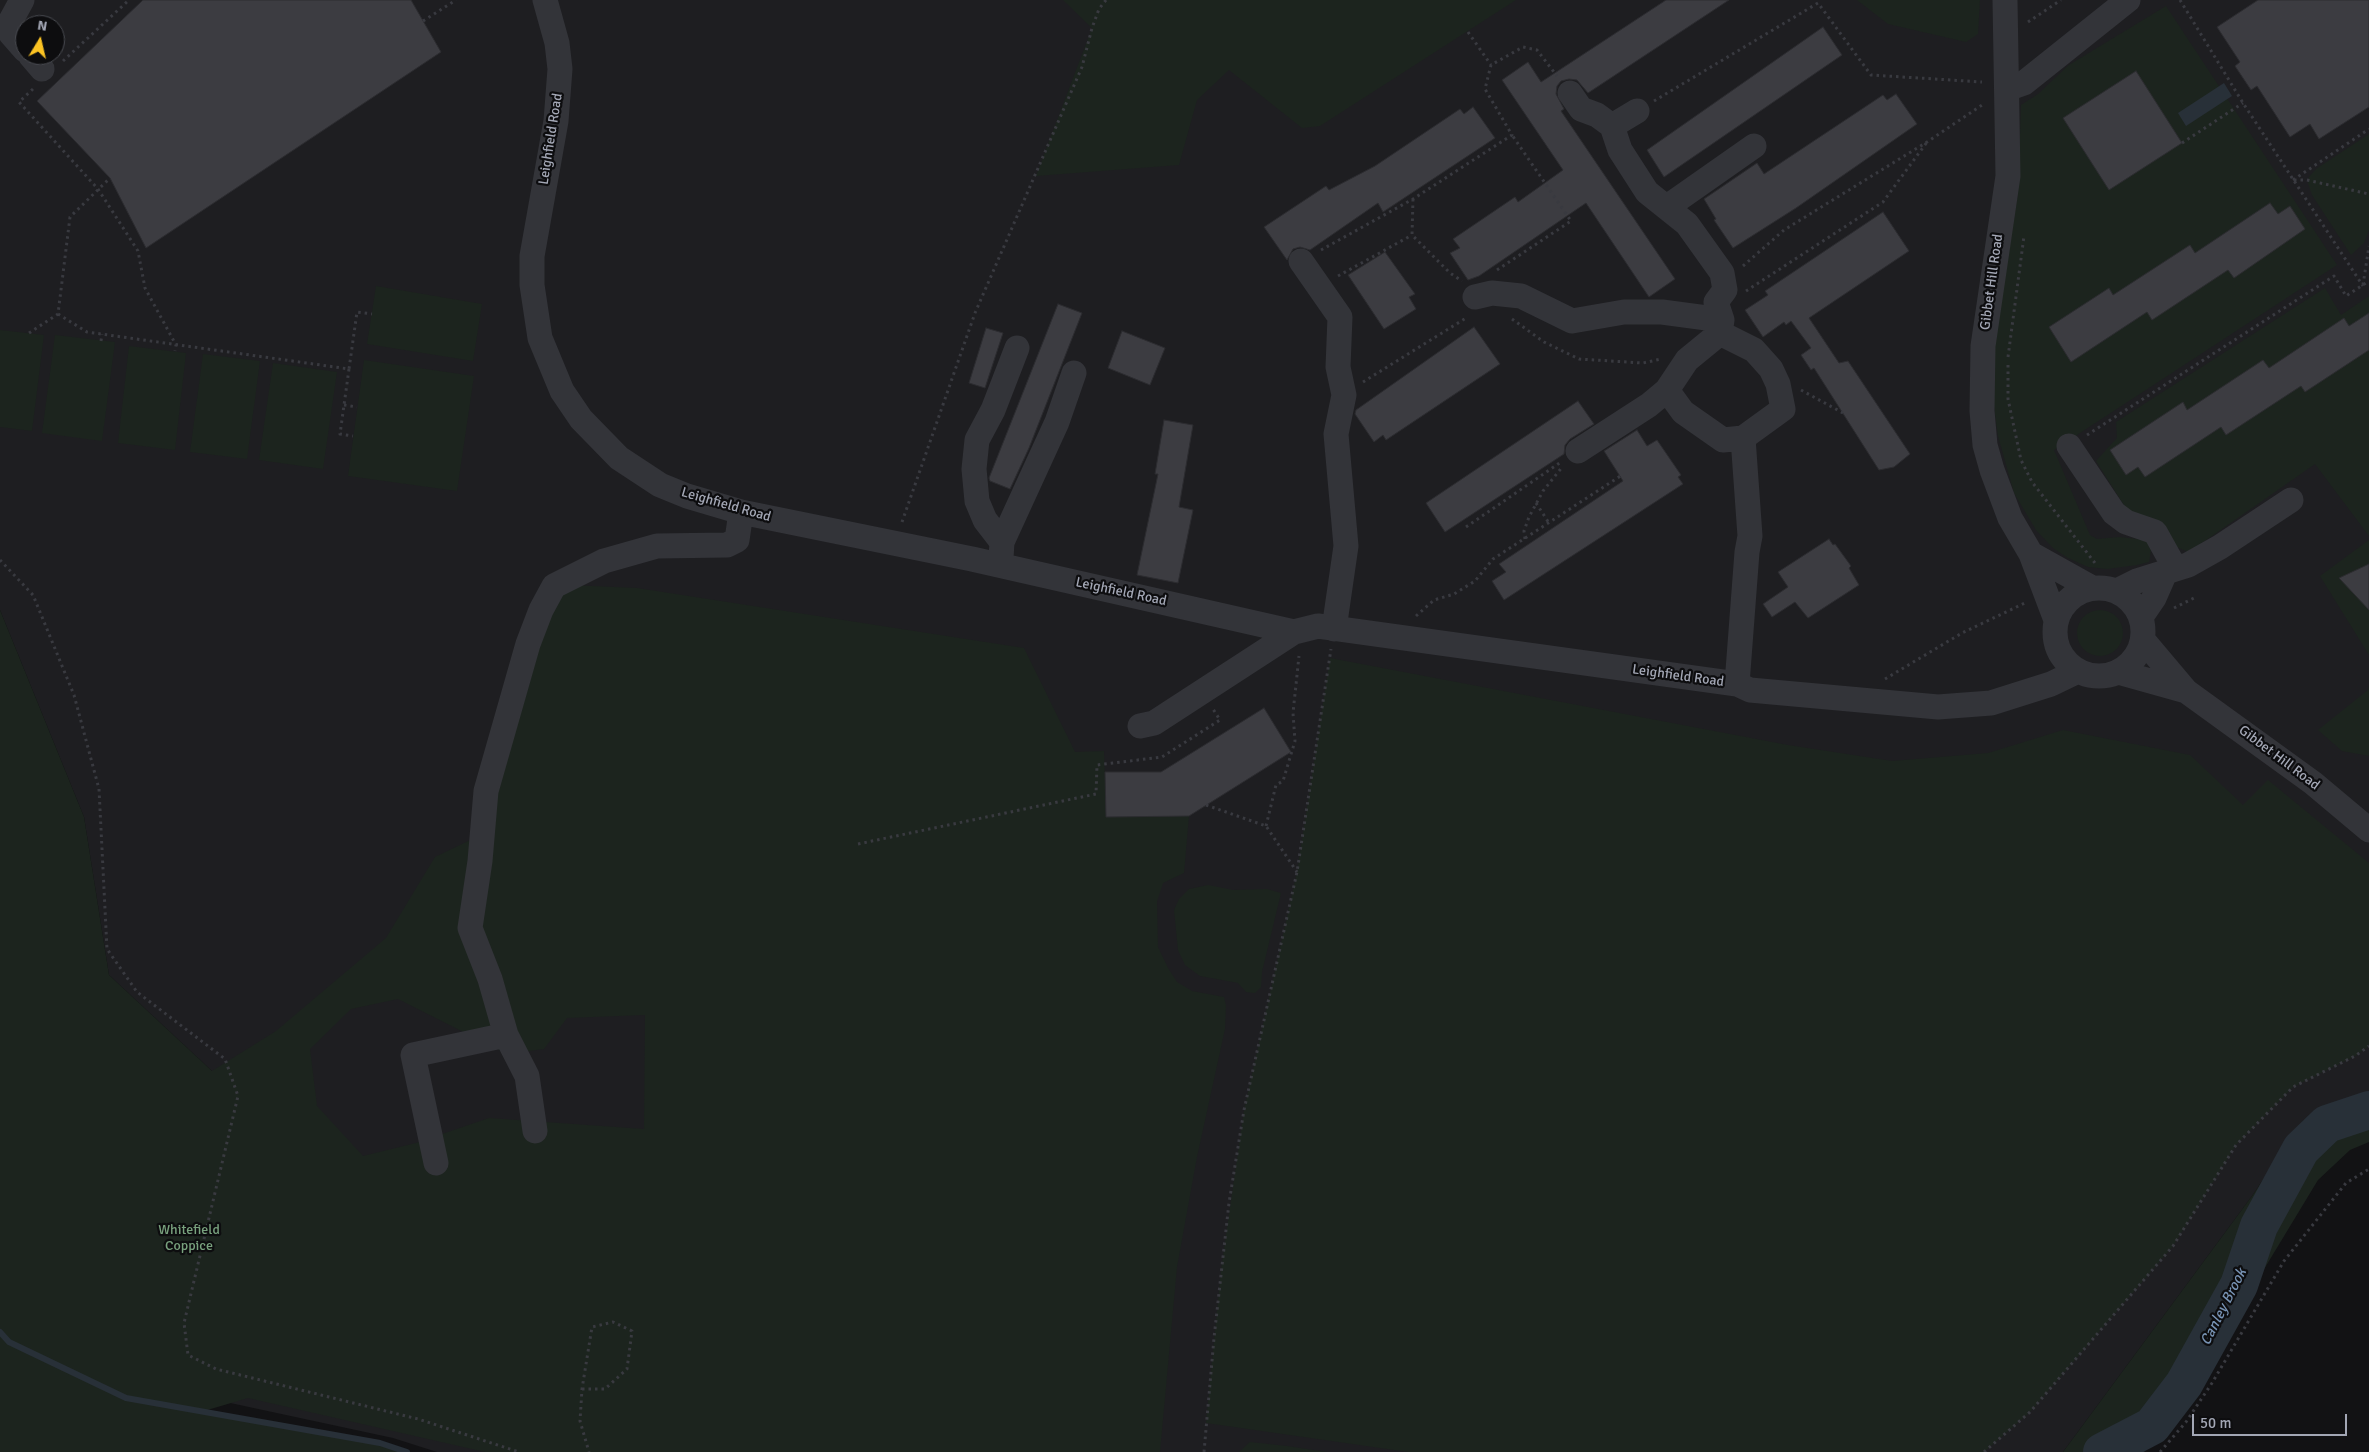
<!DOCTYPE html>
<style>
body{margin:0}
#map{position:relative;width:2369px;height:1452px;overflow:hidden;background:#121214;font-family:Signika,sans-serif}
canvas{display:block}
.north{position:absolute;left:15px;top:15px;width:50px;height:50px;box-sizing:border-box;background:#0d0d0f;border:1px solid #494b51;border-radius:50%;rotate:9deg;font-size:14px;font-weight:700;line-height:20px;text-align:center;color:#a3a7b5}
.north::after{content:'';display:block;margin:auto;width:18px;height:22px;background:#fbc323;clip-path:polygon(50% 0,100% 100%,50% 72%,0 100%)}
.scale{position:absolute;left:2192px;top:1414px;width:155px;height:22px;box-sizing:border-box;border:2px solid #a3a7b5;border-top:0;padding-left:6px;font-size:15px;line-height:18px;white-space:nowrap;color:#a3a7b5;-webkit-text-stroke:4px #0d0d0f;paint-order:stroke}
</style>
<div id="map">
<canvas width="2369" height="1452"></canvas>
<div class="north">N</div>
<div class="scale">50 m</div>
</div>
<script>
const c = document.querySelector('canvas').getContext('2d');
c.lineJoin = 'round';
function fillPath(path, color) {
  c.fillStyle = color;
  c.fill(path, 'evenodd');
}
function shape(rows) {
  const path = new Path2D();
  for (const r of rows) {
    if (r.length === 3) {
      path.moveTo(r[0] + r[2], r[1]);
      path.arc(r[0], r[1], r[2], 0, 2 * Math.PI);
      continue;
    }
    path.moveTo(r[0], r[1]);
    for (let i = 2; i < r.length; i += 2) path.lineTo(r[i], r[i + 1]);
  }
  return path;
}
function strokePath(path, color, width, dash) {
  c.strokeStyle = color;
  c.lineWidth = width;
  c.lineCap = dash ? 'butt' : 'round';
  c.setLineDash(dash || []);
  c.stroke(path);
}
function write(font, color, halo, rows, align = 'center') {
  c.font = font + ' Signika,sans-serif';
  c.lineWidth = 4.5;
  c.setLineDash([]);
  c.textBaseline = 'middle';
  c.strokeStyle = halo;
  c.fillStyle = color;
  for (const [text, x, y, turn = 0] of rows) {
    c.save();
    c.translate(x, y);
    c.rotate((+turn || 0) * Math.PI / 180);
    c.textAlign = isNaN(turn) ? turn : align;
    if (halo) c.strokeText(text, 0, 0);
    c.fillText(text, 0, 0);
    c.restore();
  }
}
const built = shape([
 [0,0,2369,0,2369,1093,2303,1121,2252,1196,2063,1452,437,1452,393,1438,142,1384,212,1071,109,975,84,817,0,610],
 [25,25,55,25,55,55,25,55]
]);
const green = shape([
 [1063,0,1516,0,1320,126,1302,128,1229,70,1197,100,1179,165,1036,176,1092,28],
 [1857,0,1980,0,1978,34,1966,42,1888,24],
 [2166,6,2337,265,2054,450,2090,535,2097,539,2119,537,2146,540,2151,550,2149,562,2137,565,2107,569,2088,567,2068,558,2053,548,2036,530,2014,493,1998,436,1993,400,1993,356,2018,193,2021,105,2038,94,2069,65],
 [2369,134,2369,230,2364,243,2351,255,2312,195,2308,183,2309,177,2316,169],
 [376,286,482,304,473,361,367,344],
 [2325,288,2341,315,2369,296,2369,536,2315,464,2189,552,2176,547,2127,510,2096,461,2117,438,2116,422],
 [0,330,44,335,32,431,0,427],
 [55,335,115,342,102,441,42,433],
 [129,346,186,353,175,450,118,443],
 [203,354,260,361,247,459,190,452],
 [364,360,474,376,457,491,348,476],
 [273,363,337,372,323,469,259,460],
 [2369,540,2369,655,2320,576],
 [569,585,637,588,1024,648,1075,752,1104,751,1106,817,1189,816,1184,873,1163,883,1157,901,1158,947,1168,968,1177,982,1192,991,1224,997,1226,1006,1225,1029,1197,1157,1177,1267,1160,1452,485,1452,248,1398,204,1411,380,1443,407,1452,0,1452,0,610,84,817,109,975,212,1071,276,1031,386,938,435,857,487,832,554,591],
 [398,999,507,1054,544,1049,567,1018,645,1015,644,1129,489,1118,416,1143,363,1156,317,1106,310,1049,351,1009],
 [2100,633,23],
 [1330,658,1788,745,1892,761,1988,753,2063,730,2190,755,2243,805,2268,780,2369,863,2369,1046,2355,1056,2293,1087,2236,1145,2173,1246,2030,1412,1984,1452,1408,1452,1206,1423,1221,1270,1244,1110,1297,872],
 [2369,686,2369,756,2342,751,2318,730,2368,690],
 [1208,885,1233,890,1267,889,1281,893,1262,972,1261,987,1255,993,1246,992,1238,983,1200,976,1185,965,1178,950,1174,910,1179,899,1189,889],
 [2369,1093,2369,1142,2350,1150,2318,1180,2177,1413,2144,1452,2063,1452,2252,1196,2303,1121],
 [1250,1442,1287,1446,1327,1452,1239,1452]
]);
const water = shape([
 [2224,83,2232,96,2186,126,2178,113]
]);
const stream = shape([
 [0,1332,9,1342,126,1398,380,1443,407,1452]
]);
const river = shape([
 [2102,1452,2152,1426,2184,1384,2239,1285,2259,1226,2301,1149,2327,1124,2369,1110]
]);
const building = shape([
 [143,0,411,0,441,52,146,248,110,178,37,101,143,0],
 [1666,0,1729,0,1588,93,1577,80,1569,79,1561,81,1557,86,1556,94,1564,109,1561,111,1675,279,1649,297,1586,203,1479,276,1468,280,1450,253,1460,248,1453,239,1515,197,1518,202,1563,170,1502,80,1528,62,1541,82,1666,0],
 [2258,0,2369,0,2369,107,2319,139,2310,124,2290,137,2257,86,2251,90,2235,66,2240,62,2217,27,2258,0],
 [1823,27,1842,55,1664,177,1647,150,1823,27],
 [2136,71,2182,143,2109,190,2063,118,2136,71],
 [1896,94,1917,124,1796,208,1733,248,1714,220,1716,219,1704,199,1757,163,1764,174,1883,95,1887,100,1896,94],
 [1473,107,1495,138,1383,212,1378,203,1310,250,1300,247,1293,249,1287,260,1264,227,1326,186,1329,190,1375,166,1460,109,1464,114,1473,107],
 [2270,203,2278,214,2290,206,2305,229,2234,278,2228,270,2152,320,2147,312,2071,362,2049,327,2109,288,2113,295,2190,245,2195,253,2270,203],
 [1883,212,1909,251,1809,318,1839,363,1848,361,1910,454,1894,467,1879,470,1814,368,1811,370,1801,355,1811,348,1791,321,1786,325,1784,322,1763,337,1745,310,1768,295,1765,291,1883,212],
 [1385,252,1415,294,1409,297,1416,309,1384,329,1348,275,1385,252],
 [1058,304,1082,313,1029,448,1010,489,990,481,989,478,1058,304],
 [2369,313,2369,350,2305,392,2301,386,2226,435,2221,427,2145,477,2138,467,2126,475,2110,450,2183,402,2187,410,2263,360,2269,368,2344,318,2349,326,2369,313],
 [1474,327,1500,364,1386,440,1383,435,1374,442,1355,414,1356,410,1474,327],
 [986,328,1003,333,985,388,969,383,986,328],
 [1122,331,1165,348,1150,385,1108,368,1122,331],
 [1578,401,1594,424,1570,439,1565,445,1564,454,1445,532,1426,503,1578,401],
 [1164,420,1193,425,1179,507,1193,510,1178,583,1137,575,1158,474,1155,474,1164,420],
 [1637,430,1647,446,1657,440,1681,475,1678,477,1683,484,1504,600,1492,581,1506,572,1499,564,1623,481,1604,451,1637,430],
 [1829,539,1833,545,1835,544,1851,566,1849,568,1859,585,1808,618,1795,602,1772,617,1763,604,1788,587,1778,572,1829,539],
 [2369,564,2369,610,2339,578,2369,564],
 [1264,708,1291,752,1189,816,1106,817,1105,772,1161,772,1264,708]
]);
const path = shape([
 [2180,0,2243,103,2363,286],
 [423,21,456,0],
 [2028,22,2061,0],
 [1468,32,1491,65],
 [63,61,129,0],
 [33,89,19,102,98,189,138,251,145,288,176,345,175,351],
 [1654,101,1818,3,1871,75,1982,82],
 [2182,143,2243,103],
 [2293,180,2369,129],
 [2294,180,2307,180,2369,194],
 [1413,199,1412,235,1450,273,1462,281],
 [1321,250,1413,199,1512,135,1485,89,1491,65,1523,47,1537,50,1557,76],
 [1743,266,1784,230,1927,142,1982,105,1982,103],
 [1497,270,1571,221,1512,135],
 [1338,276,1412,235],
 [2363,285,2369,246],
 [1746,291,1883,202,1927,142],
 [58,314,87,332,349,369,357,312,372,314],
 [1512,319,1544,342,1579,359,1643,363,1661,359],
 [29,333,58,314,70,217,110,178],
 [101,341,102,334],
 [2008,357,2024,236],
 [2008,365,2008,399,2021,460,2032,482,2095,563],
 [349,369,340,434,353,436],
 [1363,382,1466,318],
 [1801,390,1843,413],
 [344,405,357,407],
 [2087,435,2334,276,2346,296,2369,281],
 [1536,503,1549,523],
 [902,522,975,313,1082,67,1092,28,1099,9,1106,0],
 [1466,527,1561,462],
 [1525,539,1524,531,1529,517,1543,491,1563,466],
 [0,560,33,595,74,695,99,789,107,949,137,992,225,1059,238,1096,184,1323,188,1355,216,1369,418,1419,519,1452],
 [2174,608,2196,597],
 [1416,616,1434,600,1454,594,1475,581,1493,559,1622,475],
 [1885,679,1962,633,2027,602],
 [1206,805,1266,826,1297,872],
 [1266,826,1276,785,1283,781,1295,741,1293,713,1299,656],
 [858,844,1096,794,1097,765,1162,757,1220,720,1213,709],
 [582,1389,605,1389,627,1369,632,1331,613,1322,592,1327,582,1389,580,1421,589,1452],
 [1204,1452,1214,1338,1229,1203,1244,1110,1297,872,1331,649],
 [1984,1452,2030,1412,2173,1246,2236,1145,2293,1087,2355,1056,2369,1046],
 [2160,1452,2186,1422,2212,1383,2284,1261,2346,1183,2369,1169]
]);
const minor = shape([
 [22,0,10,22,11,34,25,50],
 [545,0,557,43,560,69,556,121,532,256,532,285,540,338,562,391,581,419,619,458,660,485,687,496,741,512,972,559,1294,632,1318,626,1737,684,1750,690,1938,707,1991,703,2051,684,2078,671],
 [2005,0,2008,176,1983,346,1982,411,1985,445,1992,470,2010,518,2031,554,2056,620],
 [30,55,42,69],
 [2007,89,2024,83,2128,0],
 [1570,93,1581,109,1597,115,1612,126,1620,150,1647,192,1687,224,1722,273,1725,290,1716,302,1722,320],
 [1612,126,1637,111],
 [1667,207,1754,146],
 [1301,261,1340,317,1338,367,1344,395,1336,434,1346,546,1334,629],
 [1475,297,1492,293,1521,296,1572,321,1624,312,1662,312,1722,320,1720,333,1687,360,1667,390,1649,405,1578,451],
 [1667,390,1683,412,1723,440,1743,438,1783,409,1778,384,1771,369,1754,350,1720,333],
 [2069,446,2114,513,2126,522,2155,532,2175,568],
 [1002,542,985,520,977,501,974,469,977,440,993,410,1017,348],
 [2031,554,2092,588],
 [1001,558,1002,542,1057,422,1074,373],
 [2099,632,44],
 [2117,591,2137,581,2188,565,2220,547,2291,500],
 [2141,617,2154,598,2165,573],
 [2143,640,2186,691,2313,783,2369,830],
 [2118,672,2186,691],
 [1737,684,1747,552,1750,536,1743,438],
 [1140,726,1154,723,1294,632],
 [535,1131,527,1076,506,1035,490,979,470,928,480,861,486,791,528,644,541,610,554,586,604,561,657,546,727,545,737,540,741,512],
 [436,1163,413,1055,506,1035]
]);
const streetNames = [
 ["Leighfield Road",551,139,-81],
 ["Gibbet Hill Road",1992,282,-82],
 ["Leighfield Road",726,505,16],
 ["Leighfield Road",1121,592,12],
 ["Leighfield Road",1678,676,8],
 ["Gibbet Hill Road",2279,758,37]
];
const parkNames = [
 ["Whitefield",189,1230],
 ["Coppice",189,1246]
];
const waterNames = [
 ["Canley Brook",2224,1307,-63]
];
fillPath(built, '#1e1e21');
fillPath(green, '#1c241e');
fillPath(water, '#283038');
strokePath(stream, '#283038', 6);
strokePath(river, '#283038', 38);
fillPath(building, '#3c3c41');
strokePath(building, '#2c2c30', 1);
strokePath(path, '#393a40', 3, [2.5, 4]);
strokePath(minor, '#333439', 25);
write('14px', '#a3a7b5', '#0d0d0f', streetNames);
write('14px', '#79a27e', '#0d0d0f', parkNames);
write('italic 15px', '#7792b3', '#0d0d0f', waterNames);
</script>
